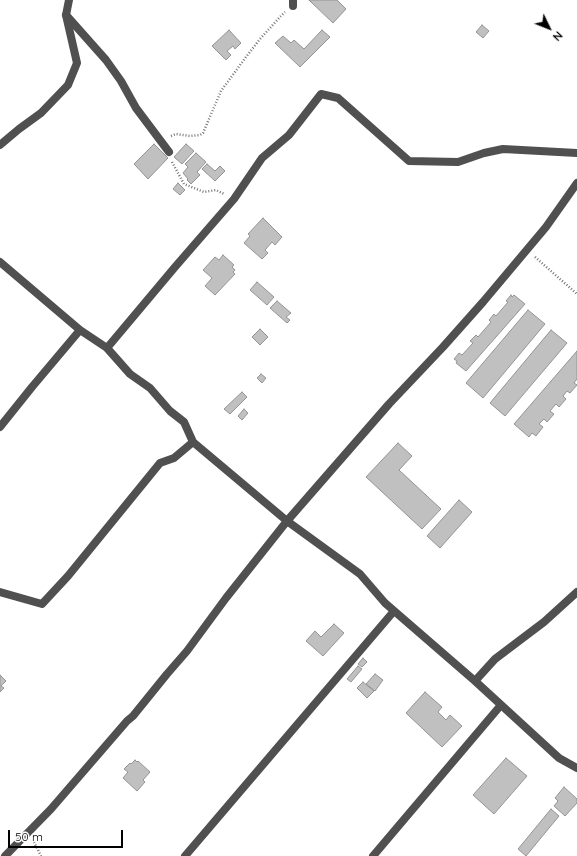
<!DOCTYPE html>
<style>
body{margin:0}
#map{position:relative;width:577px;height:856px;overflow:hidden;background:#fff;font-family:Quicksand,sans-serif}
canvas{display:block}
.north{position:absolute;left:529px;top:8px;width:40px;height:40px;-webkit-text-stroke:3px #fff;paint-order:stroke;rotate:133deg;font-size:11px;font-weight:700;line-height:16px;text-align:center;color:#000}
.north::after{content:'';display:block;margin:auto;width:14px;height:18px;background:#000;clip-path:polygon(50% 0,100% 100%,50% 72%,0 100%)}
.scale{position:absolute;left:8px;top:830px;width:115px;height:18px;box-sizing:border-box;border:2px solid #000;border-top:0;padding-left:5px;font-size:12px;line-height:14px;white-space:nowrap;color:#000;-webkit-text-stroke:3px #fff;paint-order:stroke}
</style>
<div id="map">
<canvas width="577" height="856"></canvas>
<div class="north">N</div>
<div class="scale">50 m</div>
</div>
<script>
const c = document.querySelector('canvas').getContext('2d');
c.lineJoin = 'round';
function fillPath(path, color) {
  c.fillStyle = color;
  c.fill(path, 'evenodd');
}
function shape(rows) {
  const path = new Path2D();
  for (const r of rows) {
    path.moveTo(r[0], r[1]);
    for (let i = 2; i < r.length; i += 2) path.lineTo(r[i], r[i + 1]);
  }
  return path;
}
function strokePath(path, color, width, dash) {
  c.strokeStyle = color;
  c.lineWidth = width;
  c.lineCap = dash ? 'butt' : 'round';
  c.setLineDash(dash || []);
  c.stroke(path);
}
const building = shape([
 [309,0,337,0,346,9,333,23,309,0],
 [482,25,489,31,483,38,476,32,482,25],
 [229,30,241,43,235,49,233,46,227,51,231,55,226,60,212,46,229,30],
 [322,30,330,37,300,67,275,43,283,36,291,43,294,40,304,49,322,30],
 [154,144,168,158,148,179,134,164,154,144],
 [186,144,194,151,182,164,174,157,186,144],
 [196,153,206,162,197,172,200,175,191,184,187,180,188,179,183,173,188,167,185,164,196,153],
 [207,164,215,171,220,166,225,171,215,181,202,169,207,164],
 [178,183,185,190,180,195,173,189,178,183],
 [263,218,282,237,275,245,272,242,265,250,268,253,262,259,244,243,250,236,248,234,263,218],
 [223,255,234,265,232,267,235,270,233,272,235,274,215,295,205,286,212,278,203,270,215,257,219,260,223,255],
 [257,282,274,297,267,305,250,290,257,282],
 [511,295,512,297,514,295,525,304,466,371,456,363,457,361,454,359,459,353,462,355,473,343,470,341,476,335,478,337,491,322,489,320,494,314,496,316,508,302,506,301,511,295],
 [277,301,291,313,286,317,290,320,287,323,270,308,277,301],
 [528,310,545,324,483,398,466,383,528,310],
 [260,329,268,337,260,345,252,337,260,329],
 [551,330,567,343,505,416,490,403,551,330],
 [577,351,577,379,574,383,577,385,570,393,567,391,563,396,566,399,559,407,556,404,550,411,554,414,547,422,544,419,539,424,543,427,536,436,532,433,529,437,514,424,577,351],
 [261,374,266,378,262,383,257,378,261,374],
 [242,392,247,397,230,414,224,409,242,392],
 [244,409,248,413,242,420,238,416,244,409],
 [398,443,412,456,399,470,441,509,422,529,366,477,398,443],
 [459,500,472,512,440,548,427,536,459,500],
 [334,624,344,633,323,656,306,641,315,631,321,637,334,624],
 [363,658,367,662,362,667,358,664,363,658],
 [358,666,362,669,351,682,347,679,358,666],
 [375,674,383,680,375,691,366,684,375,674],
 [0,675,6,681,1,686,4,688,0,692,0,675],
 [363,682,374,691,367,698,357,688,363,682],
 [425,692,442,707,438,712,446,720,450,715,462,726,442,747,406,713,425,692],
 [506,758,527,776,494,814,473,795,506,758],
 [135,760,137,762,138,761,150,772,143,780,145,782,137,791,123,778,128,772,124,769,130,763,131,764,135,760],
 [564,787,577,799,577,803,565,816,554,806,558,801,555,798,564,787],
 [551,809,559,816,526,856,518,849,551,809]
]);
const path = shape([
 [171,136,176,134,190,136,200,135,203,133,221,91,246,57,260,39,280,17,285,12],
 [172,162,184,184,204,192,216,190,224,194],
 [535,257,577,294],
 [34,842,41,856]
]);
const lane = shape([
 [293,0,293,6],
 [66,15,106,60,121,81,136,108,169,152]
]);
const street = shape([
 [0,145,19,129,41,113,68,85,77,63,66,15,69,0],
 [0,262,80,330,107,348,130,374,150,388,170,411,184,422,193,442,287,521,360,574,385,603,475,681,559,758,577,768],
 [107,348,175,267,234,199,262,158,289,135,321,94,338,98,409,161,458,162,484,153,503,149,577,153],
 [0,427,32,387,80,330],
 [0,592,42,604,68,576,160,463,174,458,193,442],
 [475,681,495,659,544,622,577,592],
 [5,856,51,809,127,721,133,716,167,674,187,651,226,598,287,521,389,404,443,347,483,302,546,227,577,183],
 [185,856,394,611],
 [373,856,501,705]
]);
fillPath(building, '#c0c0c0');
strokePath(building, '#949494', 1);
strokePath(path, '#727272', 2.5, [1, 2]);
strokePath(lane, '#505050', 8);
strokePath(street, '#505050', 8);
</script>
